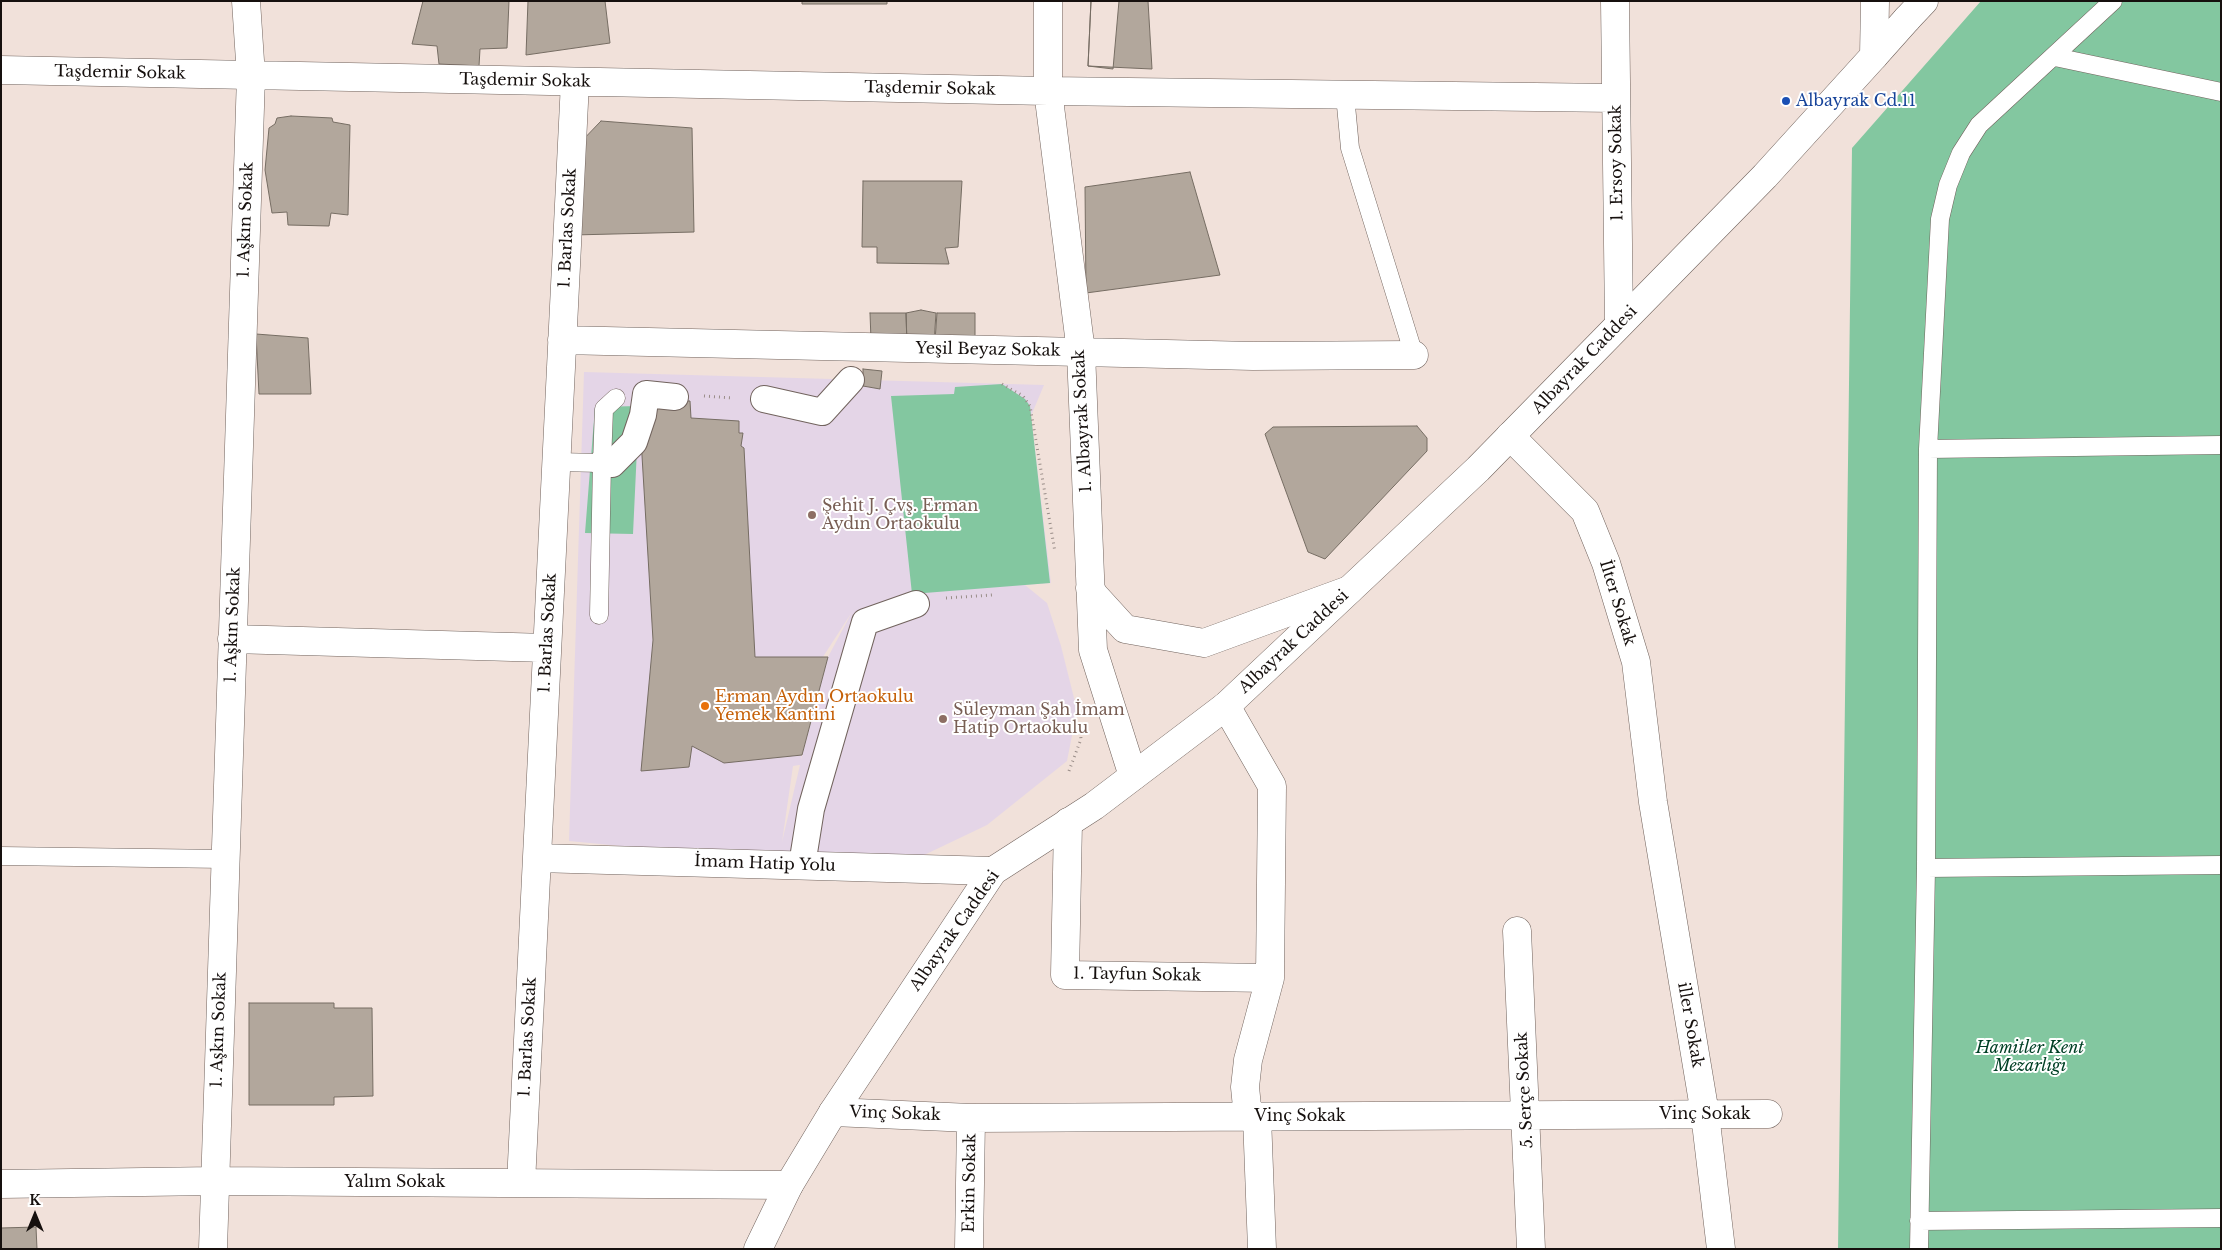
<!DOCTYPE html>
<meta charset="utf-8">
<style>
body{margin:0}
#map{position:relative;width:2222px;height:1250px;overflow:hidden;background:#f1e1da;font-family:"Libre Baskerville",serif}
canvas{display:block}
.frame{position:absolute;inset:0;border:2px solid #16100e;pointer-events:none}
.north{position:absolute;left:10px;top:1190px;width:50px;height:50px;-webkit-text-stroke:4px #fff;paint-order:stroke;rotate:0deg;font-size:14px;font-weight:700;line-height:20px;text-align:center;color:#16100e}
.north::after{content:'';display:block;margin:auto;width:18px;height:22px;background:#16100e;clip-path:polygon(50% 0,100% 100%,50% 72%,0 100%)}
</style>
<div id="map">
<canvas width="2222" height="1250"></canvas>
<div class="frame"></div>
<div class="north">K</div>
</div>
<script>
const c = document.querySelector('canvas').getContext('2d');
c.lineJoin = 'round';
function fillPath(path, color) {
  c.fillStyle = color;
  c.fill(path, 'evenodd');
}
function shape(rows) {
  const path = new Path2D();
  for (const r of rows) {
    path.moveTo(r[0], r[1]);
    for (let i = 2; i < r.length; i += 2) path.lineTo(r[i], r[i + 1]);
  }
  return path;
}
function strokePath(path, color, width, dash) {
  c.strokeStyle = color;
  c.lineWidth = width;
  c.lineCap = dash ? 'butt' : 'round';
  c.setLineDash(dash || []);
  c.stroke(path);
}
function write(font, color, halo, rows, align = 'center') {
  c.font = font + ' "Libre Baskerville",serif';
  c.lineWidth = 4;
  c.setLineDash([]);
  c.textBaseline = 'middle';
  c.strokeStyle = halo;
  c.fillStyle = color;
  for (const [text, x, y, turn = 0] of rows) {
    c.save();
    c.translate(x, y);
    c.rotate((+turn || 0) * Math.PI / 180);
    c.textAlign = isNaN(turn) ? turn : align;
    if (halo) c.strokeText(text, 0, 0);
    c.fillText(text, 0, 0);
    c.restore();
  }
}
const education = shape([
 [584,372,1044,385,1031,416,1051,583,1025,585,1047,603,1061,646,1077,710,1067,761,987,825,920,857,652,849,569,841],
 [852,612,828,657,801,760,808,680],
 [799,765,800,765,782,842,793,766]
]);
const green = shape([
 [1981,1,2221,1,2221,1249,1838,1249,1852,148],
 [1002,384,1025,399,1030,406,1050,583,912,594,891,396,954,394,955,387],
 [639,406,633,534,585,533,595,407]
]);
const building = shape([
 [423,1,509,1,507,48,480,49,479,66,439,64,437,46,412,44,423,1],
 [528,1,605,1,610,43,526,55,528,1],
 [802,1,887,1,887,4,802,4,802,1],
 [1091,1,1148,1,1152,69,1088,66,1091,1],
 [1091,1,1119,1,1113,69,1088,66,1091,1],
 [291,116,332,118,333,122,350,125,348,215,331,213,329,226,288,225,287,212,272,213,265,170,269,128,275,124,277,118,291,116],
 [601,121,692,128,694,232,573,235,578,145,601,121],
 [1190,172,1220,275,1086,293,1085,187,1190,172],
 [863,181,962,181,958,247,945,248,949,264,877,263,877,247,862,247,863,181],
 [921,310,936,313,934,343,907,345,906,313,921,310],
 [870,313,906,313,907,345,871,340,870,313],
 [937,313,975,313,975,341,935,341,937,313],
 [256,334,308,338,311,394,259,394,256,334],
 [863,369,882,371,880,389,863,386,863,369],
 [648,400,690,401,691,418,739,421,739,433,743,433,741,446,744,448,755,657,828,657,802,755,724,763,692,746,689,767,641,771,653,640,641,439,648,400],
 [1417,426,1427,438,1427,451,1325,559,1308,552,1265,434,1273,427,1417,426],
 [249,1003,334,1003,334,1008,372,1008,373,1096,334,1097,334,1105,249,1105,249,1003],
 [36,1227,37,1249,1,1249,1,1228,36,1227]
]);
const path = shape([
 [1002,384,1023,396,1030,406,1055,552],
 [704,396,733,398],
 [946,598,992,595],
 [1069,771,1081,739,1079,719]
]);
const service = shape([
 [2055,57,2221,92],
 [1345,95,1350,148,1414,355],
 [1928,449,2221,445],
 [556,462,602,463,604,409,616,398],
 [599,615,602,463],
 [1,856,225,859],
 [1926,868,2221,865],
 [1919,1221,2221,1218],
 [1919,1249,1926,868,1928,449,1940,219,1948,185,1961,153,1979,125,2113,1]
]);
const pedestrian = shape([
 [764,399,822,412,851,380],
 [602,463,612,464,634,442,643,415,646,394,675,397],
 [802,865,811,809,865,622,916,604]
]);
const minor = shape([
 [1048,1,1048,91,1081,352,1093,650,1133,776],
 [1615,1,1619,324],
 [1,70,1048,91,1616,98],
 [562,340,1253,356,1414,355],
 [1510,436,1585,511,1606,563,1636,662,1653,802,1705,1114,1721,1249],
 [1090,588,1094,595,1125,629,1204,643,1349,590],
 [232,639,547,648],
 [1226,706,1272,786,1270,978,1248,1060,1245,1087,1248,1117],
 [1068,822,1065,975,1270,978],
 [537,858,993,871],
 [1517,931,1531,1249],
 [833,1112,971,1118,1768,1114],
 [1257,1117,1262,1249],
 [521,1183,575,82],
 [1,1184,215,1181,789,1185],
 [213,1249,251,76,246,1],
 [969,1249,971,1118]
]);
const tertiary = shape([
 [1907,19,1924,1],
 [758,1249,789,1185,833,1112,993,871,1094,806,1226,706,1478,469,1765,176,1874,56,1875,1]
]);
const secondary = shape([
 [1874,56,1907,19]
]);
const markers = [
 [1786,101,5,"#1a4fb4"],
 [812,515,5,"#8d6e63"],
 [705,706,5,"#e8710a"],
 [943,719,5,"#8d6e63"]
];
const streetNames = [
 ["Taşdemir Sokak",120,73,1],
 ["Taşdemir Sokak",525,81,1],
 ["Taşdemir Sokak",930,89,1],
 ["1. Ersoy Sokak",1617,163,-91],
 ["1. Aşkın Sokak",246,220,-88],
 ["1. Barlas Sokak",568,228,-87],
 ["Yeşil Beyaz Sokak",988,350,1],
 ["Albayrak Caddesi",1585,360,-46],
 ["1. Albayrak Sokak",1083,421,-93],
 ["İlter Sokak",1617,603,73],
 ["1. Aşkın Sokak",233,625,-88],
 ["1. Barlas Sokak",548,633,-87],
 ["Albayrak Caddesi",1294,642,-43],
 ["İmam Hatip Yolu",765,864,2],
 ["Albayrak Caddesi",955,931,-55],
 ["1. Tayfun Sokak",1137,975,1],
 ["iller Sokak",1690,1025,80],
 ["1. Aşkın Sokak",219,1030,-88],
 ["1. Barlas Sokak",528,1037,-87],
 ["5. Serçe Sokak",1525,1090,-93],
 ["Vinç Sokak",895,1114,2],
 ["Vinç Sokak",1705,1114],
 ["Vinç Sokak",1300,1116],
 ["Yalım Sokak",395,1182],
 ["Erkin Sokak",970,1183,-89]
];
const transitNames = [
 ["Albayrak Cd.11",1796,101]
];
const educationNames = [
 ["Şehit J. Çvş. Erman",822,506],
 ["Aydın Ortaokulu",822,524],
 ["Süleyman Şah İmam",953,710],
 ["Hatip Ortaokulu",953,728]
];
const foodNames = [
 ["Erman Aydın Ortaokulu",715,697],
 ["Yemek Kantini",715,715]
];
const parkNames = [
 ["Hamitler Kent",2030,1048],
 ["Mezarlığı",2030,1066]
];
fillPath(education, '#e4d5e7');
fillPath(green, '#83c7a0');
fillPath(building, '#b2a79c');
strokePath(building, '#766d63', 1);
strokePath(service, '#71635d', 19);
strokePath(pedestrian, '#71635d', 28);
strokePath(minor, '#71635d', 29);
strokePath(tertiary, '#71635d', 29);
strokePath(secondary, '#71635d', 29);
strokePath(path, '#998d88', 3, [1, 4]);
strokePath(service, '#fff', 18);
strokePath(pedestrian, '#fff', 26);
strokePath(minor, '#fff', 28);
strokePath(tertiary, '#fff', 28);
strokePath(secondary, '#fff', 28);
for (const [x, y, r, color] of markers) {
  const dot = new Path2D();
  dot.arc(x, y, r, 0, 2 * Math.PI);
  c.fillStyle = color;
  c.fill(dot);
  strokePath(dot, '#fff', 2);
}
write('16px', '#16100e', '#fff', streetNames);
write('16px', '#164399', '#fff', transitNames, 'left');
write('16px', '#785e54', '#fff', educationNames, 'left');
write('16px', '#c56008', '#fff', foodNames, 'left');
write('italic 16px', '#004025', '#fff', parkNames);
</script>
